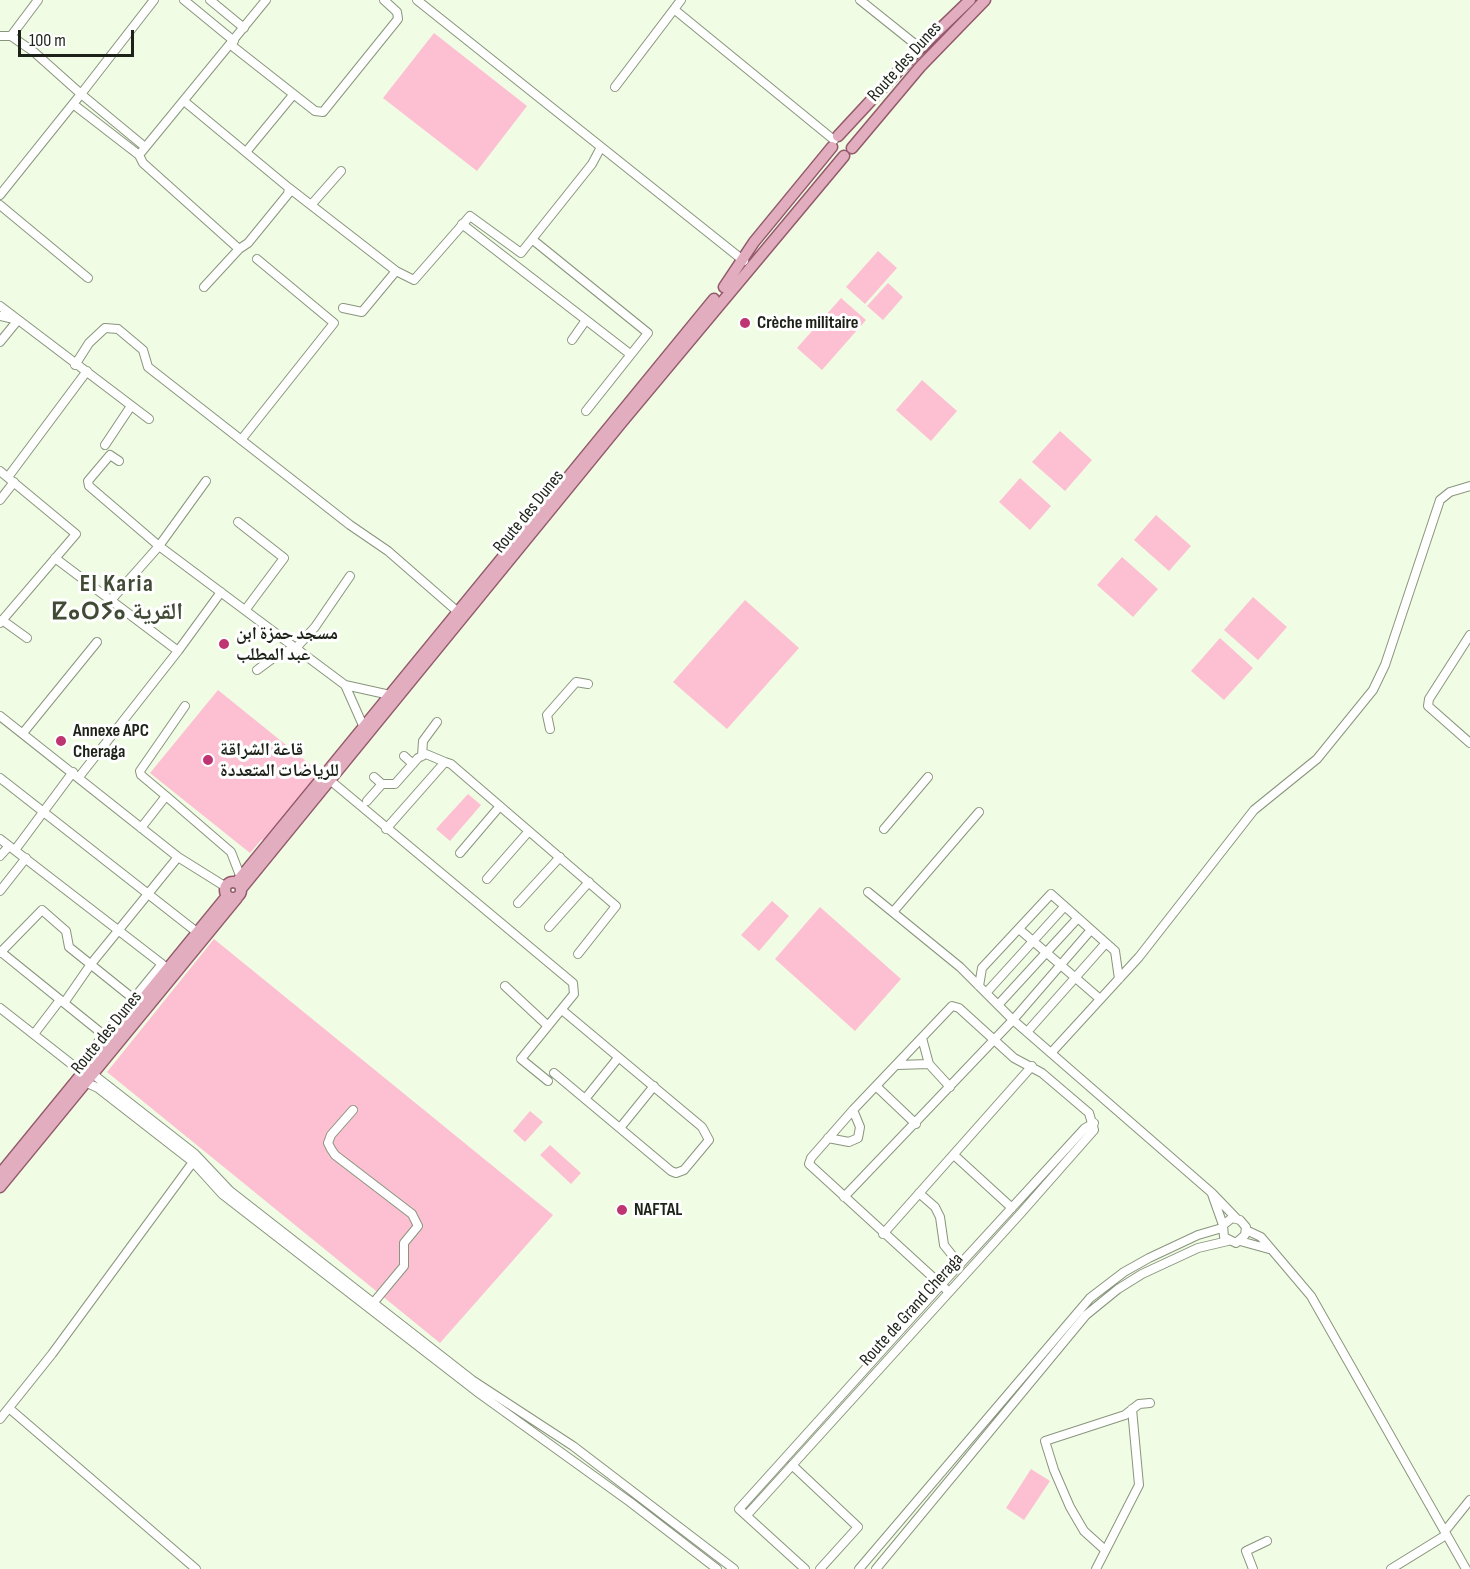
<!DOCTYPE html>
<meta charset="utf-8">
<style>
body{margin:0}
#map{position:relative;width:1470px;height:1569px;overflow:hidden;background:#f0fce3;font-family:"Sofia Sans Condensed",sans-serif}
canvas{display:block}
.scale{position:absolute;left:18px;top:30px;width:116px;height:27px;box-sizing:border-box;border:3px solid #1d2218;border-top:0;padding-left:8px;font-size:18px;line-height:21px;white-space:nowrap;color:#1d2218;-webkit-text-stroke:4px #fff;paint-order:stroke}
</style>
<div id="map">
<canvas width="1470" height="1569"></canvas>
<div class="scale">100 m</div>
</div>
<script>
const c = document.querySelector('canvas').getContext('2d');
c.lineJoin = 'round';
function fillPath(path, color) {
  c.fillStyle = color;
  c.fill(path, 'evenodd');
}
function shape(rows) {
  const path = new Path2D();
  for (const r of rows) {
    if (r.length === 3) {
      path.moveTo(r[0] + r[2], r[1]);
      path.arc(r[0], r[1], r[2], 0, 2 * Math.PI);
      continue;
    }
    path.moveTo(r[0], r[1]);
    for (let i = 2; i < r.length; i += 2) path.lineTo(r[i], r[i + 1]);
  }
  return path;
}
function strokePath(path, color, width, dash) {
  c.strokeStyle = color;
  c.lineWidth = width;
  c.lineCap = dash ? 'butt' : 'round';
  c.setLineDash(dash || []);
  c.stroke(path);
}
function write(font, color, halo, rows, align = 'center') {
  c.font = font + ' "Sofia Sans Condensed","Noto Naskh Arabic","Noto Sans Tifinagh",sans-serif';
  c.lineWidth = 6;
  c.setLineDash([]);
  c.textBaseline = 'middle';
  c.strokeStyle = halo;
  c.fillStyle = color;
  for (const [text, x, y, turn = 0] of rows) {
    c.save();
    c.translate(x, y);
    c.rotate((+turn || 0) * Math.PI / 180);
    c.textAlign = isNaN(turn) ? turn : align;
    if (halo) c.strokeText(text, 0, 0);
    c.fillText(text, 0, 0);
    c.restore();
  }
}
const green = shape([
 [434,33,527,106,477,171,383,98],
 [878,251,897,268,865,304,846,287],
 [888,283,903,297,883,320,867,306],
 [841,298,866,320,822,370,797,348],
 [922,380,957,411,931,441,896,410],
 [1060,431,1092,460,1065,491,1032,462],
 [1020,478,1051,506,1030,530,999,502],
 [1156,515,1191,546,1169,571,1134,540],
 [1122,557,1158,589,1133,617,1097,585],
 [1253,597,1287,627,1258,660,1224,630],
 [745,600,799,648,727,729,673,682],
 [1220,638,1253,668,1224,700,1191,671],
 [218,690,322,774,264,841,262,839,250,853,150,773],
 [468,794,481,805,450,841,436,829],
 [772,901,789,916,759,951,741,935],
 [820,907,901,979,855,1031,775,959],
 [214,939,553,1215,440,1343,107,1072],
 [530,1111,543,1122,525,1142,513,1131],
 [550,1145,581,1173,571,1184,540,1155],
 [1031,1469,1050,1481,1024,1520,1006,1508]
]);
const minor = shape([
 [38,0,11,36,34,52,81,94,154,0],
 [184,0,234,41],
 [210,0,244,28],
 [417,0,744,261],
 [860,0,920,48],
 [675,10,834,140],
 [0,36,11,36],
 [231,45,315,111,323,112,398,19,397,12,384,0],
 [615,87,681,0],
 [184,101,289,188,288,194,248,243,239,249,204,287],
 [73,104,139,155],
 [246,152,293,95],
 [289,188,396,271,414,280,470,216,521,253,592,164,601,147],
 [0,195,81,94,145,147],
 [0,205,88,278],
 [311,205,341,171],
 [462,224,630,354],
 [533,240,648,333,586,411],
 [239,249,143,163,139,155,266,0],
 [0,306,149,419],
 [343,308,362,312,396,271],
 [0,316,18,320,0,342],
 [572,340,586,320],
 [75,365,89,343,105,328,118,329,143,350,148,367,350,525,388,551,458,612],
 [241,440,334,323,257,259],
 [105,445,131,406],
 [119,461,110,455,88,481,89,486,159,546,345,685,365,730],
 [0,471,76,534,0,623],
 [8,477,87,371],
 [0,500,14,482],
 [238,522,284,558,246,609],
 [55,558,178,651],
 [112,599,159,546,206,481],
 [2,620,27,638],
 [1470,635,1429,699,1428,706,1470,743],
 [257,670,276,656,297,647,315,627,350,576],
 [345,685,390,695],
 [0,716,178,857,226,887],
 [550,729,547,715,576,682,588,684],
 [23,733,97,642],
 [404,756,413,764],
 [422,756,423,741,437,722],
 [79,777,178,651,221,592],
 [374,777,382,784],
 [0,778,198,933],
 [331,781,573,983,574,994,521,1059,548,1081],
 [166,796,231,852,241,878],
 [367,801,382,784,395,784,418,758,426,754,445,762],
 [141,828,166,796,141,775,140,771,185,706],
 [386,829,445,762,451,764,616,906,578,954],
 [884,829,928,777],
 [0,839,162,964],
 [15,850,73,772],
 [460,853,500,806],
 [0,856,9,846],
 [487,879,529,831],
 [0,891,26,858],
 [868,892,960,967,1013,1020,1212,1193,1236,1218],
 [518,903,560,857],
 [893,912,979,812],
 [549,927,589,882],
 [1019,929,1100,999],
 [1,952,105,1036],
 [0,953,42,910,66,931,69,947,135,1000],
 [505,986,548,1026],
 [979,986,982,968,1051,894,1115,951,1119,979],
 [986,993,1064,907],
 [64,1003,91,964,178,857],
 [998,1005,1077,919],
 [0,1008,79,1070],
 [1027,1032,1105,944],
 [34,1034,60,1000],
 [922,1038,929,1064,950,1087],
 [1051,1053,1139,957,1254,810,1317,759,1373,690,1385,665,1440,500,1450,492,1470,486],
 [897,1065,929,1064],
 [77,1068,162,964,165,967],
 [554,1073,671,1171,676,1173,684,1170,709,1140,702,1127,562,1010],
 [94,1075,195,1154,230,1191,472,1380,573,1446,734,1569],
 [87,1083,98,1088,193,1162,222,1194,480,1394,630,1502,717,1569],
 [877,1087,916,1124],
 [585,1099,618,1058],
 [353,1110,331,1135,328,1143,331,1149,335,1155,412,1214,418,1226,404,1243,404,1266,374,1302],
 [620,1128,654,1086],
 [828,1138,849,1142,858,1138,860,1127,853,1110],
 [954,1155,1012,1208],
 [919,1193,935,1207,940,1217,944,1245,960,1265],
 [1212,1194,1223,1225,1224,1237,1236,1243,1245,1235,1246,1227,1240,1220,1232,1218,1223,1225],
 [844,1197,1013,1020,1090,931],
 [1246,1230,1261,1237,1311,1296,1466,1569],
 [883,1234,1032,1066],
 [1240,1241,1269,1249],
 [10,1409,196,1569],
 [0,1419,52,1354,193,1162],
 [792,1465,858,1527,820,1569],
 [747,1515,1021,1213,1094,1130,1089,1113,1042,1073,1014,1058,959,1008,952,1006,853,1110,811,1158,809,1164,949,1292],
 [1445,1531,1470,1500],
 [1105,1550,1084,1531,1070,1507,1054,1470,1045,1441,1125,1415,1139,1404,1150,1403],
 [805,1569,739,1509,941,1285,1085,1128,1094,1123],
 [859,1569,1090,1298,1124,1272,1149,1258,1198,1235,1222,1228],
 [876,1569,1086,1315,1118,1289,1142,1274,1198,1248,1228,1241],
 [1096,1569,1139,1485,1132,1409],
 [1253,1569,1246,1551,1267,1541],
 [1391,1569,1446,1535]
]);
const major = shape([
 [838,136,915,53,970,0],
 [852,148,920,67,985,0],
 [724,287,754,242,832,147],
 [233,890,8],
 [236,883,714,299],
 [241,889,622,422,844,156],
 [0,1174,227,896],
 [0,1187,237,898]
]);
const markers = [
 [745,323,6,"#be3571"],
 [224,644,6,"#be3571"],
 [61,741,6,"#be3571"],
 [208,760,6,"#be3571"],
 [622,1210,6,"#be3571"]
];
const streetNames = [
 ["Route des Dunes",905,62,-48],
 ["Route des Dunes",529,512,-51],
 ["Route des Dunes",107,1033,-51],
 ["Route de Grand Cheraga",912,1310,-48]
];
const poiNames = [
 ["Crèche militaire",757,323],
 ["مسجد حمزة ابن",236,634],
 ["عبد المطلب",236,655],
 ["Annexe APC",73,731],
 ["Cheraga",73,752],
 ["قاعة الشراقة",220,750],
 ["للرياضات المتعددة",220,771],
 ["NAFTAL",634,1210]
];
const districtNames = [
 ["El Karia",117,585],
 ["ⵇⴰⵔⵢⴰ القرية",117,613]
];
fillPath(green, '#fdc0d3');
strokePath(minor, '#89957d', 10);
strokePath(major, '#91596a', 13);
strokePath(minor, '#fff', 8);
strokePath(major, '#e3adc0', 10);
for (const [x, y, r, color] of markers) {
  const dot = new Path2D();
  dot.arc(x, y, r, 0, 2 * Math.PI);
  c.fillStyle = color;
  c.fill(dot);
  strokePath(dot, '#fff', 2);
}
write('18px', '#1d2218', '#fff', streetNames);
write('bold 18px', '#1d2218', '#fff', poiNames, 'left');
c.letterSpacing = '1.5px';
write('bold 24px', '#414a35', '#fff', districtNames);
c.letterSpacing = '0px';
</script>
